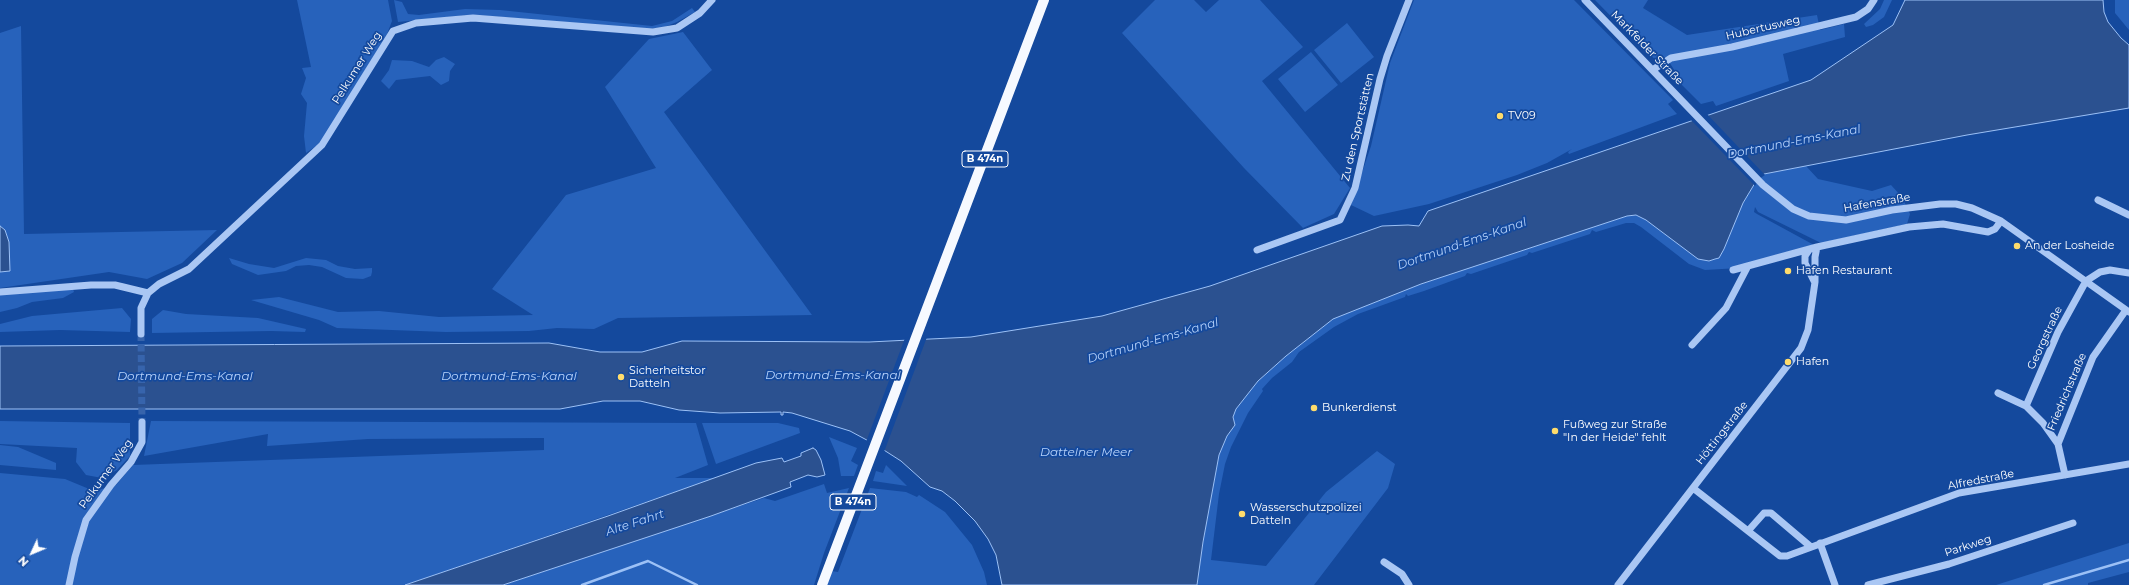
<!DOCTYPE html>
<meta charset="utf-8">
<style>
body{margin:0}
#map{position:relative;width:2129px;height:585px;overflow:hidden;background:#14499d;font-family:Montserrat,sans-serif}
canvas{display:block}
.north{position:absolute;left:12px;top:533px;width:40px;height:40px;-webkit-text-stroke:3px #14499d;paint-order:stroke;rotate:226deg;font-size:11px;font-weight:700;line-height:16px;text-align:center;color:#fff}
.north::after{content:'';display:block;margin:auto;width:14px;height:18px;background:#fff;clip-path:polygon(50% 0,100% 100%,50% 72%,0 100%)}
</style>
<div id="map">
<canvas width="2129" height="585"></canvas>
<div class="north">N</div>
</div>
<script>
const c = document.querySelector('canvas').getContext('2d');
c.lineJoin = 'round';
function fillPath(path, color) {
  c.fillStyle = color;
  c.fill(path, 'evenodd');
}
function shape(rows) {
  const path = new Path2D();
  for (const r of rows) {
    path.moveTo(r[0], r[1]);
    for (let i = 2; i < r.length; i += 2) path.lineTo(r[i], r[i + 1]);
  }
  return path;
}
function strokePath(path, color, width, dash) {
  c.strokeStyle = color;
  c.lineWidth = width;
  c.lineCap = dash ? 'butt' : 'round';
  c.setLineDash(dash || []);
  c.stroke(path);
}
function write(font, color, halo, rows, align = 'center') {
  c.font = font + ' Montserrat,sans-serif';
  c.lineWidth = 3.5;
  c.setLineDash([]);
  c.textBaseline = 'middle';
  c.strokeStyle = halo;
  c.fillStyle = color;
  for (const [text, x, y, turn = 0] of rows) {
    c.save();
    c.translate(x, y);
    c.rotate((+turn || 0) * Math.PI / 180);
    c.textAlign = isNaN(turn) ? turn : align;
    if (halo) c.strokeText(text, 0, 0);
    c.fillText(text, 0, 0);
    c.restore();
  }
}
const green = shape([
 [297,0,388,0,392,21,387,34,322,142,306,153,304,136,307,103,301,94,306,78,302,68,311,67],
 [394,0,402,2,408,14,419,15,465,9,500,10,652,26,672,21,692,8,695,12,677,22,662,28,646,29,489,16,468,15,398,22],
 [1155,0,1194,0,1206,12,1219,0,1260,0,1303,47,1262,81,1350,188,1334,214,1303,228,1244,168,1122,33],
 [1414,0,1574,0,1673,100,1668,104,1677,114,1569,154,1568,152,1572,149,1547,163,1517,175,1429,204,1374,216,1351,205,1371,146,1390,63],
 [1595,0,1648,0,1643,8,1687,35,1817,15,1820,30,1844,24,1845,37,1783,54,1789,81,1716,106,1713,101,1701,104,1680,83,1678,76,1666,57,1655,59,1646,52],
 [1884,0,1892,0,1884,17,1873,25,1866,27,1864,24,1880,9],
 [2115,0,2129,0,2129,30,2115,13],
 [1347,23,1374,57,1341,83,1314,50],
 [21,26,24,234,217,230,182,263,147,279,109,272,0,288,0,272,10,271,5,230,0,226,0,33],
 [683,32,712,70,664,112,812,315,618,318,594,329,557,328,529,331,446,332,337,328,319,320,251,300,279,297,338,312,379,311,439,317,533,315,492,289,566,195,656,168,605,87,649,39],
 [1311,52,1338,85,1305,112,1278,79],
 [444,57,455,64,450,71,449,81,441,85,430,76,396,80,389,89,381,81,389,70,392,60,412,61,429,67,436,60],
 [1806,166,1818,179,1872,191,1891,185,1902,197,1910,214,1907,224,1821,243,1758,212,1755,207,1754,212,1757,214,1814,245,1739,268,1705,270,1689,264,1641,227,1634,223,1626,223,1596,232,1592,230,1590,234,1532,253,1529,252,1527,255,1471,274,1467,273,1465,276,1424,291,1408,296,1406,294,1405,297,1358,314,1334,327,1299,352,1292,362,1272,378,1262,389,1263,391,1248,413,1231,447,1225,464,1219,494,1211,560,1266,566,1326,492,1377,451,1395,464,1388,488,1314,585,1197,585,1203,542,1219,455,1227,436,1235,425,1233,417,1236,409,1258,381,1286,356,1333,319,1421,284,1627,216,1636,215,1646,220,1698,258,1709,259,1724,249,1740,208,1758,178,1764,174],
 [229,258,249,264,274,268,306,258,326,260,338,266,355,269,372,268,372,272,371,276,363,279,346,278,322,267,309,265,296,266,286,271,258,275,232,264],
 [73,289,74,292,63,298,32,302,17,308,0,312,0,294],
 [122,308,131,319,130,332,60,330,0,332,0,324,32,316],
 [163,310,186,314,258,318,306,329,305,332,271,331,152,333,152,319],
 [0,421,130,423,130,456,117,470,102,478,86,475,76,462,77,448,0,444],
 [151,421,696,423,708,465,675,478,715,478,405,585,0,585,0,473,65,479,94,491,116,485,133,465,544,450,544,438,368,439,267,446,268,434,144,456],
 [702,423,778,423,799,428,800,433,716,464],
 [829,437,857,448,851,461,858,465,854,476,841,476,838,458],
 [0,445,18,447,56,463,56,470,0,465],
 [886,465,907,486,873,481,876,471,883,473],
 [824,484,827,493,849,488,824,553,814,585,503,585,764,498,775,501],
 [870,488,906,492,917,497,919,495,945,512,972,545,984,572,987,585,827,585,831,571,838,572],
 [2129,543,2129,572,2088,583,2088,585,1996,585]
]);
const water = shape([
 [1905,0,2103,0,2104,12,2108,22,2121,38,2129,45,2129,108,1967,135,1764,174,1758,178,1743,203,1724,249,1719,258,1715,259,1709,261,1698,259,1646,220,1636,215,1627,216,1421,284,1333,319,1286,356,1258,381,1236,409,1233,417,1235,425,1227,436,1219,455,1203,542,1197,585,1002,585,996,555,988,539,975,521,955,501,942,491,930,487,901,461,876,445,850,431,792,413,783,412,783,415,781,415,781,412,720,413,679,410,640,401,603,401,560,409,0,409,0,346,549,343,600,352,642,352,682,341,869,342,971,337,1102,316,1210,286,1382,226,1408,225,1419,226,1428,211,1811,80,1893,25,1905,0],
 [0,226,5,230,9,242,10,271,0,272,0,226],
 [813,448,816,450,821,460,825,475,817,477,808,475,790,482,791,487,711,516,503,585,405,585,608,516,756,463,782,458,784,462,801,456,801,453,813,448]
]);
const pier = shape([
 [1707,114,1765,175,1759,179,1755,186,1691,120],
 [927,337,884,452,866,442,905,338]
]);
const stream = shape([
 [582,585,648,561,697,585],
 [2044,585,2129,560]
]);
const minorTunnel = shape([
 [141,334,142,422]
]);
const minor = shape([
 [1585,0,1763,185,1793,209,1809,216,1846,220,1892,210,1940,204,1956,204,1972,208,2001,221,2129,312],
 [1654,69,1671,58,1732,47,1856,17,1868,9,1874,0],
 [2098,200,2129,215],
 [1257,250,1340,220,1355,188,1380,79,1387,56,1409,0],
 [1809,250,1805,256,1805,263,1814,281],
 [1733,270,1817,247,1909,227,1943,224,1988,232,1995,229,2001,221],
 [0,292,91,285,115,285,148,293],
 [141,334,141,308,148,293,159,284,189,269,322,145,393,31,416,23,473,18,653,32,677,28,700,13,712,0],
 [1692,345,1726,308,1748,266],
 [1998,393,2026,406,2043,423,2058,444,2065,475],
 [2026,406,2058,332,2086,281,2100,272,2110,270,2129,273],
 [2058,444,2093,357,2126,310],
 [1693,488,1780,556,1787,556,1959,493,2129,464],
 [1748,531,1764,513,1771,513,1811,547],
 [1820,543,1835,585],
 [1384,562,1402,574,1409,585],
 [69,585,75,557,86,520,111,485,131,462,142,442,142,422],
 [1618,585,1801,348,1808,330,1815,282,1815,257,1817,247],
 [1868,585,1949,564,2073,523]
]);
const major = shape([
 [822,585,1044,0]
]);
const markers = [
 [1500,116,4,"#ffdc6c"],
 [2017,246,4,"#ffdc6c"],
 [1788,271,4,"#ffdc6c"],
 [1788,362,4,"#ffdc6c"],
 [621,377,4,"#ffdc6c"],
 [1314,408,4,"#ffdc6c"],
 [1555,431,4,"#ffdc6c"],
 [1242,514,4,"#ffdc6c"]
];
const shields = [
 [985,159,46],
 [853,502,46]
];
const shieldNames = [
 ["B 474n",985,159],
 ["B 474n",853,502]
];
const streetNames = [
 ["Hubertusweg",1763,28,-13],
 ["Markfelder Straße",1647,48,46],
 ["Pelkumer Weg",357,68,-58],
 ["Zu den Sportstätten",1358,127,-77],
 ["Hafenstraße",1877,203,-10],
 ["Georgstraße",2045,338,-65],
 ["Friedrichstraße",2067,392,-67],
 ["Höttingstraße",1722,433,-52],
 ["Pelkumer Weg",106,474,-54],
 ["Alfredstraße",1981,480,-11],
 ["Parkweg",1968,546,-18]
];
const poiNames = [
 ["TV09",1508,116],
 ["An der Losheide",2025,246],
 ["Hafen Restaurant",1796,271],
 ["Hafen",1796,362],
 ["Sicherheitstor",629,371],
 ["Datteln",629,384],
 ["Bunkerdienst",1322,408],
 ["Fußweg zur Straße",1563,425],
 ["\"In der Heide\" fehlt",1563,438],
 ["Wasserschutzpolizei",1250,508],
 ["Datteln",1250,521]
];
const waterNames = [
 ["Dortmund-Ems-Kanal",1794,142,-11],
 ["Dortmund-Ems-Kanal",1462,244,-19],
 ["Dortmund-Ems-Kanal",1153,341,-16],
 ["Dortmund-Ems-Kanal",833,375],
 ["Dortmund-Ems-Kanal",185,376],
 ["Dortmund-Ems-Kanal",509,376],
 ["Dattelner Meer",1086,452],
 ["Alte Fahrt",635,523,-18]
];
fillPath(green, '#2762bb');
fillPath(water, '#2b5190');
strokePath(water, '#9cc1f6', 1);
fillPath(pier, '#14499d');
strokePath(stream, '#9cc1f6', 2.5);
strokePath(minorTunnel, '#3764ac', 7, [7, 3.5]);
strokePath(minor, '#aac7f4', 7);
strokePath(major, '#f6f9ff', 10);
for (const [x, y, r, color] of markers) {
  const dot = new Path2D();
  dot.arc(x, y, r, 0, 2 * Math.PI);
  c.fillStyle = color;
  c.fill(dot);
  strokePath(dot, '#14499d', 1.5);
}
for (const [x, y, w] of shields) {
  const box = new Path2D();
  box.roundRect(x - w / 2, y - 8, w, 16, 3);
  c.fillStyle = '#14499d';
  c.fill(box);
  strokePath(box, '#fff', 1);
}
write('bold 10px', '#fff', null, shieldNames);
write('11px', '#fff', '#14499d', streetNames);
write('11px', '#fff', '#14499d', poiNames, 'left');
write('italic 12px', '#b7d2fa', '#14499d', waterNames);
</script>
